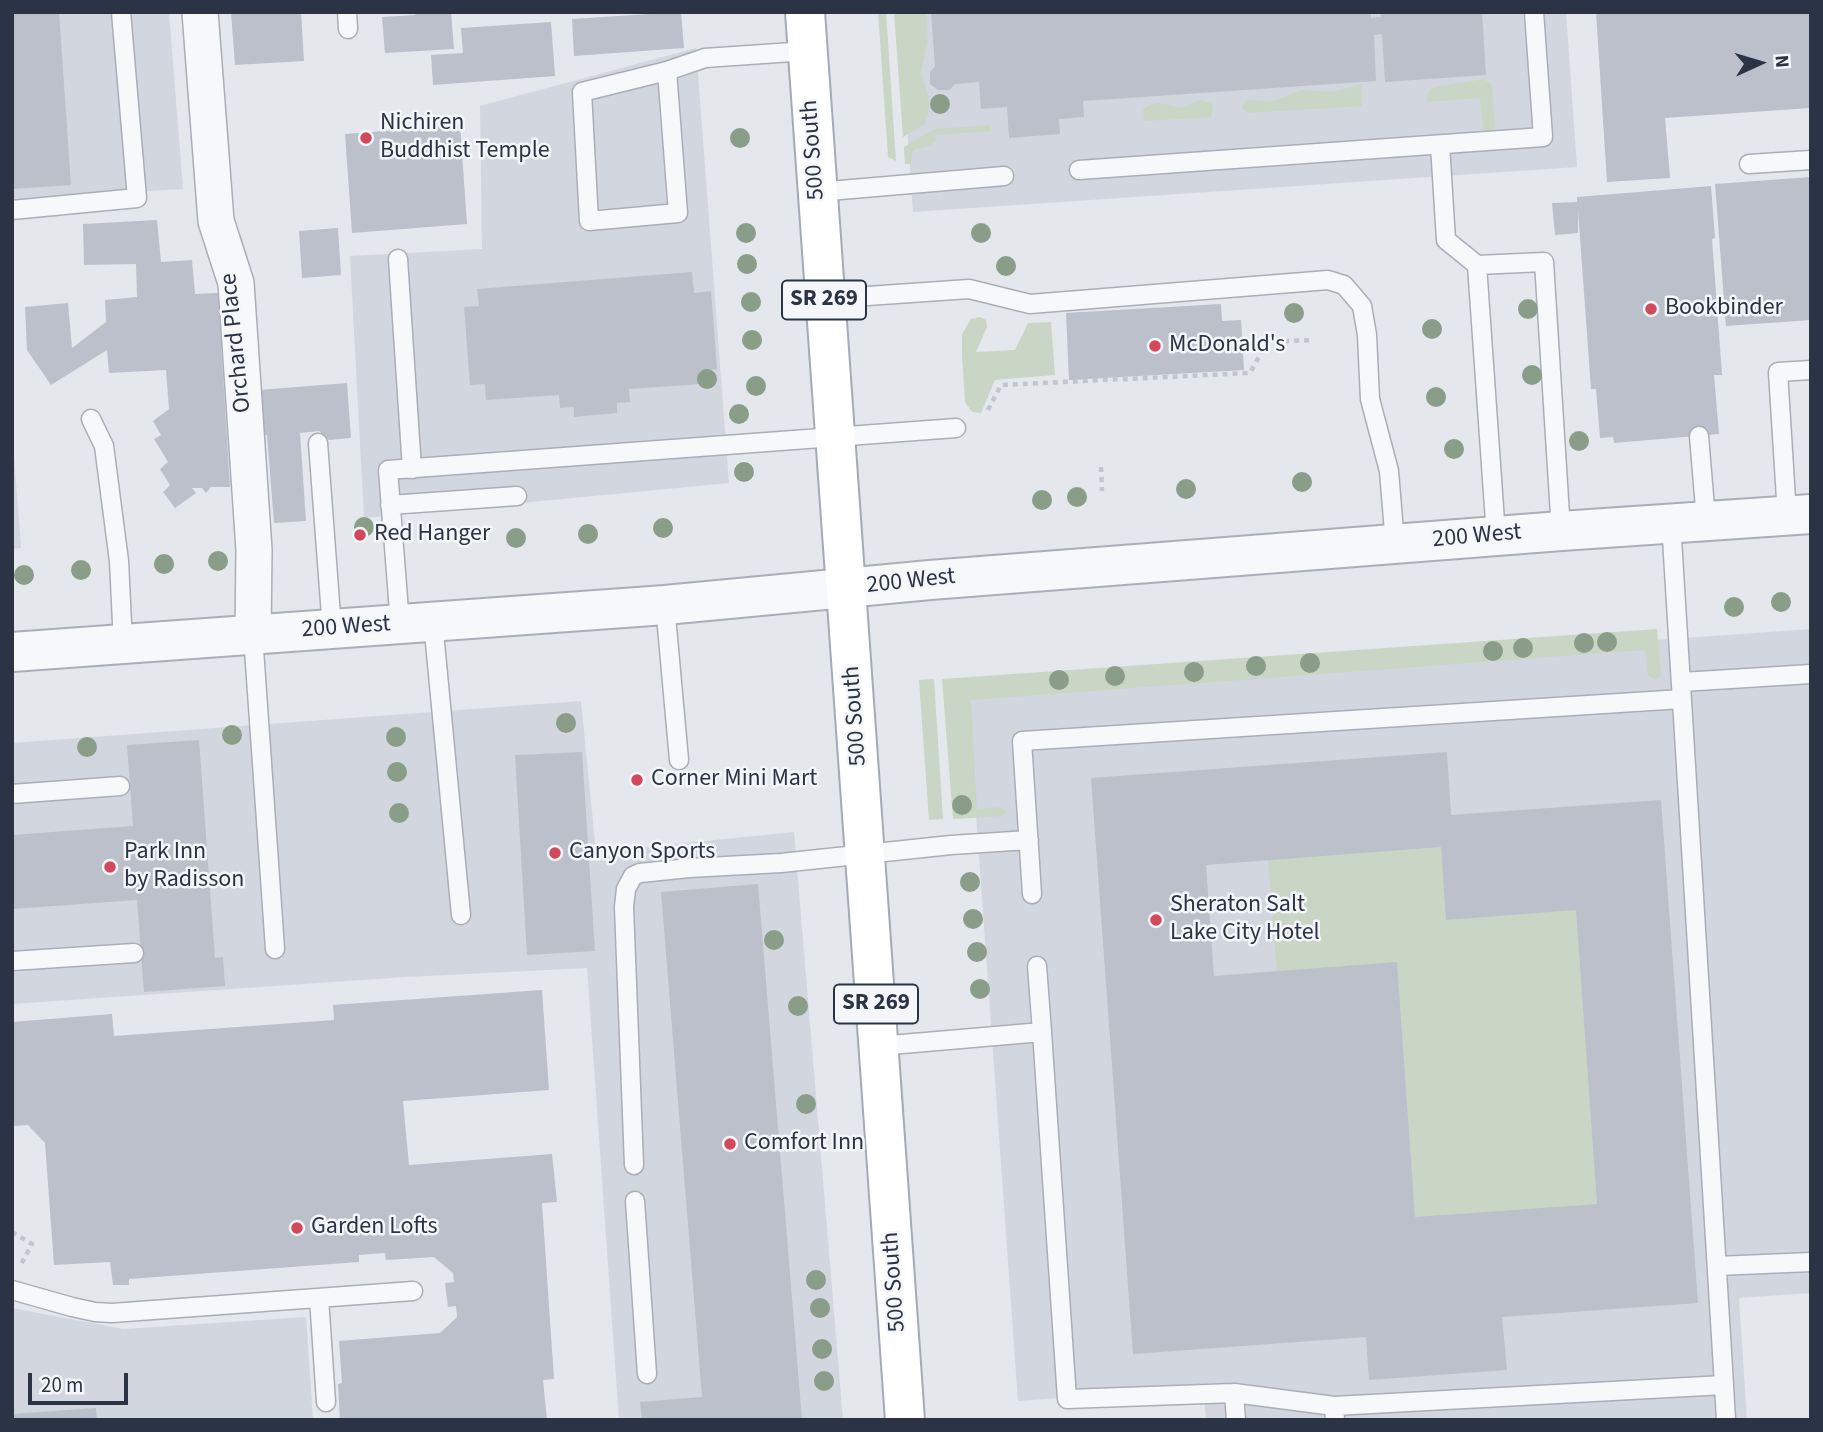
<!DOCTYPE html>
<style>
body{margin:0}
#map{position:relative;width:1823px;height:1432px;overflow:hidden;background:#e4e7ec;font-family:"Source Sans 3",sans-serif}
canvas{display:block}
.frame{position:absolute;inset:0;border:14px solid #2b3445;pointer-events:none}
.north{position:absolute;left:1725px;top:28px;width:70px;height:70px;-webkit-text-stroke:5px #f4f6f9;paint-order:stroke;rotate:86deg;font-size:19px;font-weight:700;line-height:28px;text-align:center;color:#2b3445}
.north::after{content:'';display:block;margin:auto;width:24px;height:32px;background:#2b3445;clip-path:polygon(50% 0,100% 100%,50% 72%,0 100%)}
.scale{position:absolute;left:28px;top:1373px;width:100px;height:32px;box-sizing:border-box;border:4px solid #2b3445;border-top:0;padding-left:9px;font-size:21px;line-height:24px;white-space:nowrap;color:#2b3445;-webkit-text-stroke:5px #f4f6f9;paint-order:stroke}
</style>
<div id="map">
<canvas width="1823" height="1432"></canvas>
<div class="frame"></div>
<div class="north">N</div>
<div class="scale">20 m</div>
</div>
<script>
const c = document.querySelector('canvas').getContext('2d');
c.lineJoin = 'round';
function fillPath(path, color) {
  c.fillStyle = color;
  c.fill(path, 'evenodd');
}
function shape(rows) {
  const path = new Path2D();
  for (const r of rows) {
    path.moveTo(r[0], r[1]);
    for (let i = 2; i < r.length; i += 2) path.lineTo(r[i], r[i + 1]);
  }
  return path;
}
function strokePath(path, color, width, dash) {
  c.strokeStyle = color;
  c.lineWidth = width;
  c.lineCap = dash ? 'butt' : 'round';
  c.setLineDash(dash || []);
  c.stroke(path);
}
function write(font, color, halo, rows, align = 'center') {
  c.font = font + ' "Source Sans 3",sans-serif';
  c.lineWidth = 5;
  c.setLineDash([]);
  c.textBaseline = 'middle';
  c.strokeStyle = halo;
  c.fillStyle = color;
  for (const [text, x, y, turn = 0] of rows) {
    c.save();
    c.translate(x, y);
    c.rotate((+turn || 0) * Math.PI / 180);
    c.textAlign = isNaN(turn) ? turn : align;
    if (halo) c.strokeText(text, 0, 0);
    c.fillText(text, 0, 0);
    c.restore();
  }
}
const built = shape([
 [12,12,169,12,183,189,12,199],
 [899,12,1566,12,1577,167,913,212],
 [696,48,729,483,364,518,350,256,482,249,480,106],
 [12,430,21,548,12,549],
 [1811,629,1811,1293,1739,1298,1747,1420,1206,1420,1203,1388,1018,1401,967,689],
 [581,701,596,852,794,832,843,1420,619,1420,587,968,406,977,12,1004,12,743],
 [12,1308,123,1329,306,1317,313,1420,12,1420]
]);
const green = shape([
 [878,12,886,12,896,161,888,157],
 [894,12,923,12,926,15,928,39,921,73,929,97,928,116,924,125,903,137],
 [1484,79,1492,85,1495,128,1489,132,1483,129,1480,98,1426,102,1429,90,1434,87],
 [1362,84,1362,106,1247,113,1242,108,1246,99,1271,102,1302,90,1332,92],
 [1200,100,1211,103,1213,107,1211,117,1144,121,1143,109,1152,104,1159,103,1182,108],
 [990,125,991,131,935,135,936,141,930,146,915,149,912,153,911,164,905,164,904,147,934,129],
 [980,317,986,320,987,327,976,352,1015,350,1028,323,1051,322,1055,375,995,380,981,413,972,412,965,402,962,356,962,334,971,319],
 [1657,629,1661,676,1655,680,1648,675,1645,650,971,700,977,809,1001,807,1006,812,1002,816,953,819,942,679],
 [934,679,943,819,929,820,919,680],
 [1441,847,1447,919,1576,910,1597,1204,1415,1217,1397,963,1277,972,1268,860]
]);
const building = shape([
 [12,12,59,12,71,185,12,189],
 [231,12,301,12,304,61,235,65],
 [415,12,451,12,454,49,385,53,382,17,415,15],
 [681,12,684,48,574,56,572,19],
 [931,12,1371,12,1371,18,1381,17,1380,12,1482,12,1486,75,1385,82,1382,34,1374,35,1376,81,1083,101,1084,117,1059,119,1060,134,1009,138,1007,107,981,109,979,82,955,84,949,90,938,90,930,84,930,73,935,66],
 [1596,12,1811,12,1811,108,1665,118,1670,178,1607,182],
 [551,22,555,76,433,85,431,55,463,53,461,28],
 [460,125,467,224,352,233,345,134],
 [1811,177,1811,320,1726,326,1715,184],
 [1711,186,1715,238,1712,239,1722,375,1714,375,1719,434,1614,443,1613,437,1600,438,1596,389,1591,389,1578,210,1578,233,1555,235,1552,203,1577,202,1577,197],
 [157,220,161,262,192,260,195,294,218,293,230,487,211,487,206,493,202,488,192,488,196,493,175,508,163,492,170,485,160,469,168,462,154,439,161,435,153,421,169,409,166,370,109,373,107,350,51,385,27,350,25,307,68,303,72,348,106,322,105,300,137,297,136,264,84,265,83,224],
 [338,228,341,275,302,278,299,231],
 [692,272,694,293,711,291,717,369,700,371,701,384,629,389,630,402,617,403,617,413,574,417,574,407,560,408,559,395,486,400,485,384,470,385,464,307,479,306,477,289],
 [1221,304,1222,321,1241,320,1244,370,1069,380,1066,313],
 [347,383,351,438,329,440,319,431,300,433,306,521,274,523,267,435,263,435,259,390],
 [199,740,215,958,223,957,225,986,144,992,137,900,12,909,12,835,133,826,127,745],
 [582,752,595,951,527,955,515,755],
 [1447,752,1451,815,1661,800,1698,1303,1502,1317,1507,1370,1369,1380,1366,1337,1133,1354,1091,778],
 [1441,847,1446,920,1576,910,1597,1204,1415,1217,1397,962,1214,976,1206,865],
 [758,884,802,1420,642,1420,640,1402,702,1397,661,892],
 [542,990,549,1090,403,1101,409,1165,552,1154,557,1202,542,1203,554,1379,543,1380,547,1420,340,1420,338,1384,342,1383,339,1341,440,1333,457,1317,456,1306,448,1307,445,1283,454,1282,453,1273,434,1257,386,1260,385,1253,359,1255,359,1262,129,1279,129,1285,113,1285,110,1262,54,1265,45,1143,28,1125,12,1126,12,1022,112,1014,114,1036,334,1020,333,1005],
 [96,1408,97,1420,12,1420,12,1414]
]);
const path = shape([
 [988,410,1001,385,1250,373,1267,342,1313,340],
 [1101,467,1102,491],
 [12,1232,32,1244,20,1266]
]);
const service = shape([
 [347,12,348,29],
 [667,71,678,213,589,221,582,92,667,71,705,58,807,51],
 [1440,145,1446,240,1477,265],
 [1749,164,1811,160],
 [1079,170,1543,137,1534,12],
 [817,192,1004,176],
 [12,210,137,198,121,12],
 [398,259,412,469],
 [824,299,969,289,1030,304,1328,280,1344,285,1362,306,1367,335,1370,399,1389,471,1395,544],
 [91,419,104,446,119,561,123,644],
 [1699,436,1706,520],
 [318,443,332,629],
 [390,505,517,496],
 [1787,515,1778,372,1811,370],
 [1671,522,1724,1385],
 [1496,536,1477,265,1544,262,1561,531],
 [665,605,679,760],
 [433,622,461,915],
 [400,624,388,470,956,428],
 [253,635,275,949],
 [1682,682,1811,674],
 [12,794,120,786],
 [1032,894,1022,741,1682,699],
 [12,961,134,953],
 [1037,966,1042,1032],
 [879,1046,1042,1032,1067,1399,1234,1393],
 [634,1165,624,907,626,889,633,876,640,873,689,868,781,863,951,845,1029,840],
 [635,1201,647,1374],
 [1717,1266,1811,1262],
 [12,1290,72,1307,95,1312,112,1313,413,1291],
 [319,1298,326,1402],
 [1334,1406,1724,1385,1726,1420],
 [1236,1420,1234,1393,1334,1406,1335,1420]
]);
const minor = shape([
 [200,12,216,221,236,283,254,550,253,635]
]);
const tertiary = shape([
 [12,652,665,605,930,580,1561,531,1811,514]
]);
const primary = shape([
 [805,12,905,1420]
]);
const trees = [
 [940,104],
 [740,138],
 [746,233],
 [981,233],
 [747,264],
 [1006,266],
 [751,302],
 [1528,309],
 [1294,313],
 [1432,329],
 [752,340],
 [1532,375],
 [707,379],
 [756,386],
 [1436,397],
 [739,414],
 [1579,441],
 [1454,449],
 [744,472],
 [1302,482],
 [1186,489],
 [1077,497],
 [1042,500],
 [364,527],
 [663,528],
 [588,534],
 [516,538],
 [218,561],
 [164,564],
 [81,570],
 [24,575],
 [1781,602],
 [1734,607],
 [1607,642],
 [1584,643],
 [1523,648],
 [1493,651],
 [1310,663],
 [1256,666],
 [1194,672],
 [1115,676],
 [1059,680],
 [566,723],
 [232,735],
 [396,737],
 [87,747],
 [397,772],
 [962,805],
 [399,813],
 [970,882],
 [973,919],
 [774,940],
 [977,952],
 [980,989],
 [798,1006],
 [806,1104],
 [816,1280],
 [820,1308],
 [822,1349],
 [824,1381]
];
const markers = [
 [366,138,7,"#d1495b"],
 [1651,309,7,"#d1495b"],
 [1155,346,7,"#d1495b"],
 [360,535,7,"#d1495b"],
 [637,780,7,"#d1495b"],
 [555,853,7,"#d1495b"],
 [110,867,7,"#d1495b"],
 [1156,920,7,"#d1495b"],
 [730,1144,7,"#d1495b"],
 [297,1228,7,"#d1495b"]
];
const shields = [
 [824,300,84],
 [876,1004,84]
];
const shieldNames = [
 ["SR 269",824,300],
 ["SR 269",876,1004]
];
const poiNames = [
 ["Nichiren",380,124],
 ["Buddhist Temple",380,152],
 ["Bookbinder",1665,309],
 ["McDonald's",1169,346],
 ["Red Hanger",374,535],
 ["Corner Mini Mart",651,780],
 ["Park Inn",124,853],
 ["by Radisson",124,881],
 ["Canyon Sports",569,853],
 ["Sheraton Salt",1170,906],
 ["Lake City Hotel",1170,934],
 ["Comfort Inn",744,1144],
 ["Garden Lofts",311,1228]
];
const streetNames = [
 ["500 South",814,150,-94],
 ["Orchard Place",237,343,-96],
 ["200 West",1477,537,-5],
 ["200 West",911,582,-6],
 ["200 West",346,628,-4],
 ["500 South",856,716,-94],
 ["500 South",895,1282,-94]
];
fillPath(built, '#d2d6de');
fillPath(green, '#c9d6c5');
fillPath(building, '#bbc0ca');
strokePath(service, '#a9aeb7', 21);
strokePath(minor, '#a9aeb7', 38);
strokePath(tertiary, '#a9aeb7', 42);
strokePath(primary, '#a3abb8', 42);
strokePath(path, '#c2c5cb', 4.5, [5, 5]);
strokePath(service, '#f7f8fa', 18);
strokePath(minor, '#f7f8fa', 35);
strokePath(tertiary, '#f7f8fa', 38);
strokePath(primary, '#fff', 38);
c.fillStyle = '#899d89';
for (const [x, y] of trees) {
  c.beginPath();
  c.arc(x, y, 10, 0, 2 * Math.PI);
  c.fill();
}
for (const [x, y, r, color] of markers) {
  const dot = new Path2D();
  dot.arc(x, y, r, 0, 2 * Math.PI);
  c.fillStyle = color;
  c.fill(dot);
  strokePath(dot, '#f4f6f9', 2.5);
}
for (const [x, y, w] of shields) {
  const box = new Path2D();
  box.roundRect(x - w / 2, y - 19.5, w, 39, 5);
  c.fillStyle = '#f4f6f9';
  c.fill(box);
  strokePath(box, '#2b3445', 2);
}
write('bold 23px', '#2b3445', null, shieldNames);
write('24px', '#2b3445', '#f4f6f9', poiNames, 'left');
write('24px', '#2b3445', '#f4f6f9', streetNames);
</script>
